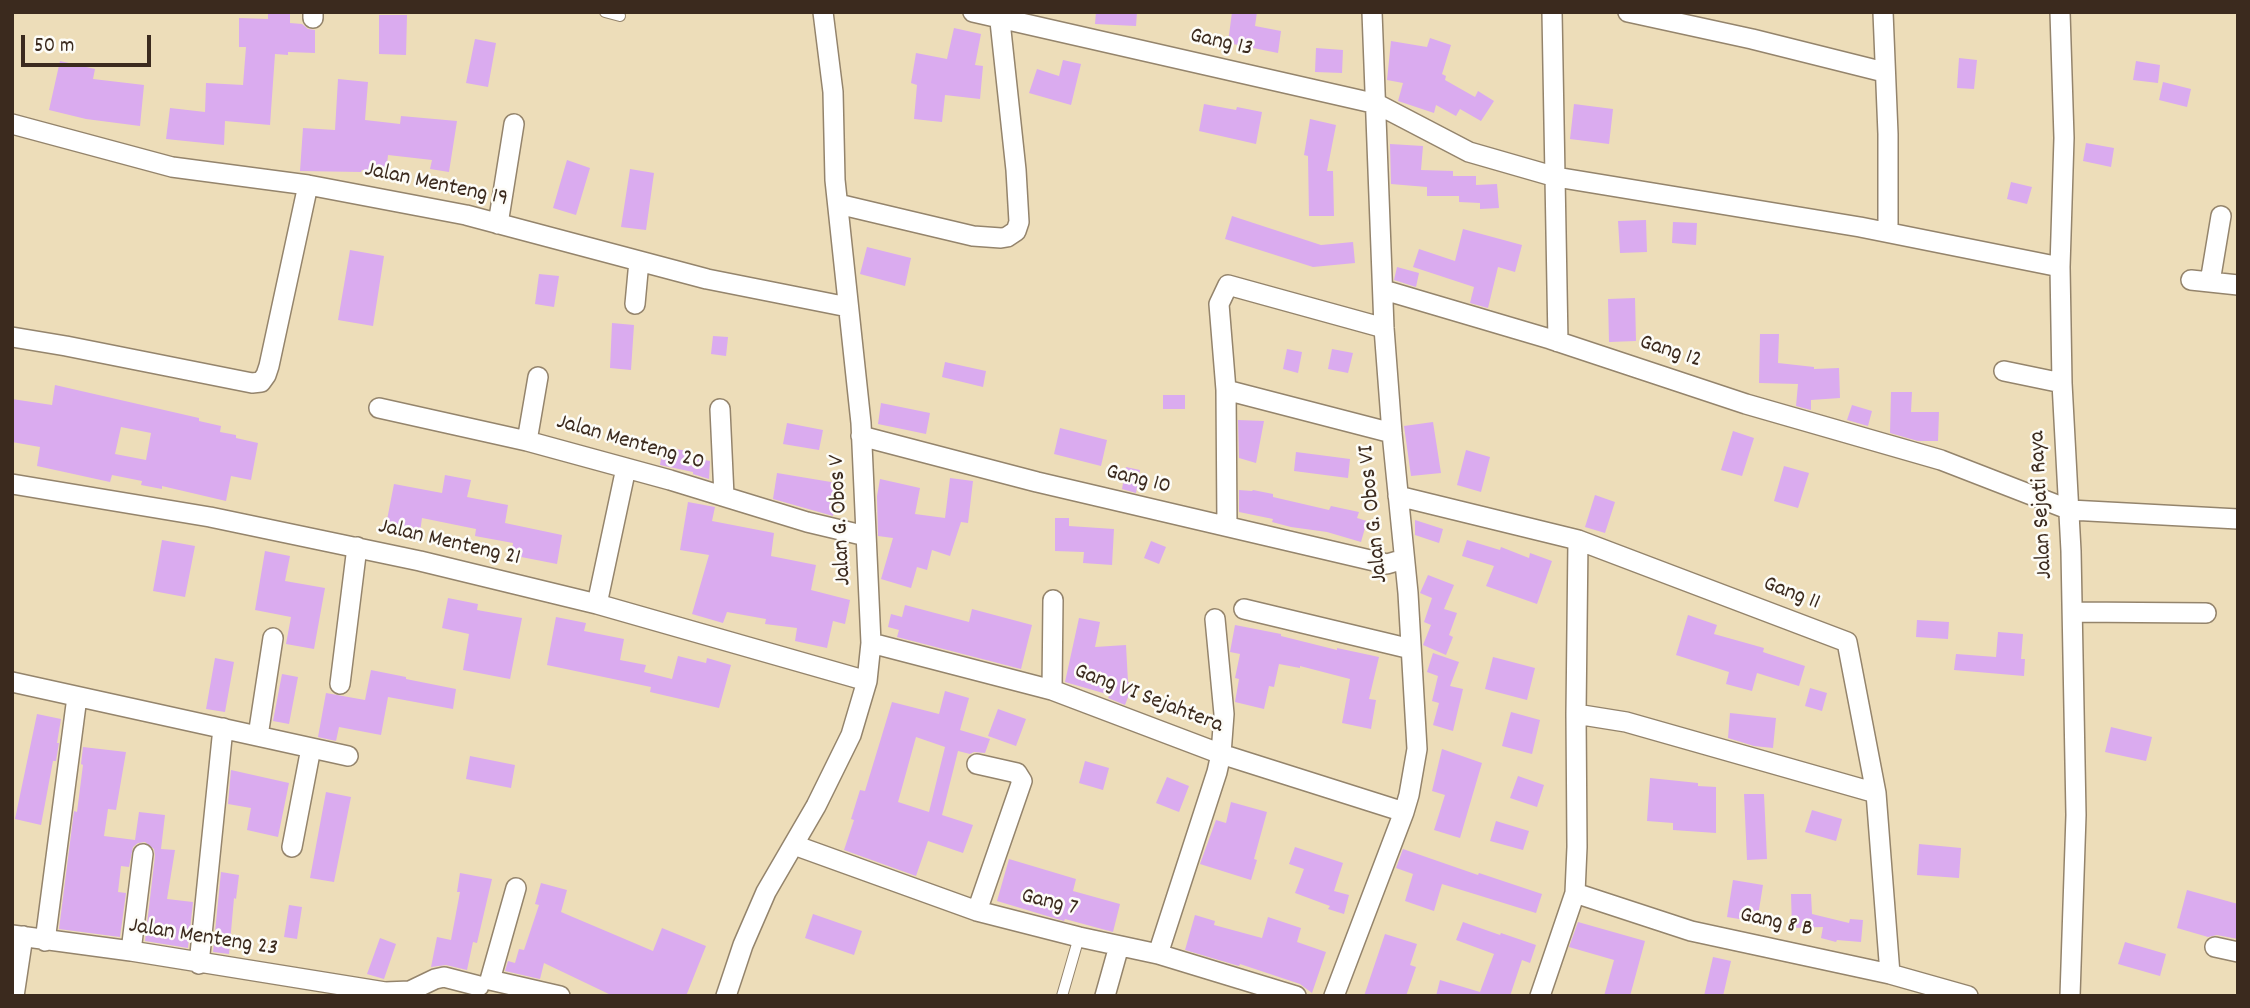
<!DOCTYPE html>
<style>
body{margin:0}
#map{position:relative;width:2250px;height:1008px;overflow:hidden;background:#edddb9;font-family:Dekko,sans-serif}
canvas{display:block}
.frame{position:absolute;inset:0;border:14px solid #3b2a1e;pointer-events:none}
.scale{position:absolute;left:21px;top:35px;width:130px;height:32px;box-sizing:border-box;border:4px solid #3b2a1e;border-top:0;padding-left:9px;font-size:21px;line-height:24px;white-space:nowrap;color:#3b2a1e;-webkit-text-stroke:5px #fdfcf7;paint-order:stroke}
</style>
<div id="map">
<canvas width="2250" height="1008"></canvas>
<div class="frame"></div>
<div class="scale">50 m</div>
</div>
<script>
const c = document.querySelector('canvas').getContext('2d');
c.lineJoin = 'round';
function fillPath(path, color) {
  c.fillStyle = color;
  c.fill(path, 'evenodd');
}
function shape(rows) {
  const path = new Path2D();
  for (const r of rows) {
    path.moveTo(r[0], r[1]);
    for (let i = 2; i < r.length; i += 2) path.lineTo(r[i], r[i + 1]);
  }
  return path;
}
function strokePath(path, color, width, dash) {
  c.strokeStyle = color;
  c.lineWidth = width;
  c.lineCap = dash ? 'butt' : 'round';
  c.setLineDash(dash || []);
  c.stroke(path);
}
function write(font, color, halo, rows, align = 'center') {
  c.font = font + ' Dekko,sans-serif';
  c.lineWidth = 5;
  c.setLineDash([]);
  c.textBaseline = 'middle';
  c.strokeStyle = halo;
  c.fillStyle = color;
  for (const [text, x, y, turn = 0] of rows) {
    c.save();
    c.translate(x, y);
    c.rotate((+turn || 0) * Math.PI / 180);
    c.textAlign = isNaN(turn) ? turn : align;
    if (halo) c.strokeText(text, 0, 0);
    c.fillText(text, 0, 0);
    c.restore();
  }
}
const building = shape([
 [268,12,290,12,290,23,302,24,308,29,315,30,315,53,288,52,288,55,275,54,270,125,225,121,224,145,166,139,170,108,205,112,206,83,243,85,246,47,239,47,239,18,268,19],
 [1096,12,1137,12,1136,26,1095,24],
 [1232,12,1257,12,1255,26,1281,31,1278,53,1228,43],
 [379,15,407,15,406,55,379,54],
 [954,28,981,34,975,65,983,66,980,99,945,95,942,122,914,119,917,85,911,83,916,53,947,59],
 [1430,38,1451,45,1442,74,1446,76,1445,80,1475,97,1478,91,1494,101,1481,121,1460,109,1456,116,1436,105,1434,113,1398,101,1403,83,1387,80,1391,41,1427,47],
 [475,39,496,43,488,87,466,83],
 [1316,48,1343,50,1342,73,1315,72],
 [1959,58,1977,60,1974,89,1957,88],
 [1063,60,1081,64,1071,105,1029,93,1037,69,1059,76],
 [60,61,95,69,93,79,144,85,140,126,86,119,49,110],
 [2136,61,2160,65,2158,83,2133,80],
 [338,79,368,82,365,120,400,124,401,116,457,121,449,172,430,169,432,160,388,155,386,173,362,170,361,172,300,171,303,128,335,130],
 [2163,82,2191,89,2187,107,2159,100],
 [1204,104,1236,110,1237,107,1262,112,1256,144,1199,131],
 [1574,104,1613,109,1609,144,1570,139],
 [1310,119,1336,125,1327,171,1333,171,1334,216,1309,216,1308,156,1304,155],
 [2086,143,2114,148,2111,167,2083,161],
 [1390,144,1423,146,1421,170,1453,171,1453,176,1476,176,1476,185,1497,184,1499,208,1480,209,1480,203,1459,202,1459,196,1427,196,1427,187,1391,184],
 [567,160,590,168,576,215,553,208],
 [630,169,654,173,646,230,621,227],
 [2011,182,2032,187,2027,204,2007,199],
 [1232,216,1321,245,1353,242,1355,263,1313,267,1225,239],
 [1646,220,1647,252,1620,253,1618,221],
 [1673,222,1697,223,1696,245,1672,243],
 [1463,229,1522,245,1515,272,1498,267,1488,308,1470,303,1474,287,1413,267,1419,249,1455,261],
 [867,247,911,258,905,286,860,274],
 [350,250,384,256,373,326,338,320],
 [1397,267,1419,273,1416,287,1394,280],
 [539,274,559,276,554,307,535,304],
 [1635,298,1636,341,1609,342,1608,299],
 [612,323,634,325,631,370,610,368],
 [1760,334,1779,334,1778,363,1814,367,1814,369,1839,368,1840,398,1811,400,1811,410,1796,406,1798,384,1759,383],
 [713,336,728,337,726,356,711,354],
 [1287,349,1302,352,1298,373,1283,369],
 [1332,349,1353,353,1348,373,1328,369],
 [945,362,986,371,983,387,942,377],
 [55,385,199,418,199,421,221,426,220,432,236,435,236,438,258,443,251,480,231,476,226,501,162,486,162,489,141,485,142,481,112,475,110,482,37,466,40,447,12,442,12,399,52,405],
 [121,427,151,433,146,460,115,454],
 [1891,392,1912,392,1911,412,1939,412,1938,441,1918,441,1890,433],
 [1163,395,1185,395,1185,409,1163,409],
 [881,403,930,413,926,434,878,424],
 [1852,405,1872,411,1868,426,1847,420],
 [1238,420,1264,421,1256,463,1239,458],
 [1433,422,1441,473,1411,476,1404,426],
 [787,423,823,430,819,450,783,444],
 [1060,428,1107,440,1101,466,1054,454],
 [1733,431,1754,438,1742,476,1721,470],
 [663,447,688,451,687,457,710,461,709,479,693,474,693,472,660,465],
 [1466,450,1490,457,1481,492,1457,485],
 [1296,452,1350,459,1348,478,1294,471],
 [1784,466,1809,473,1798,508,1774,501],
 [1126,467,1140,470,1136,493,1122,489],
 [777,473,837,483,833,516,773,499],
 [445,475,471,480,467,497,508,505,505,523,562,535,557,564,511,555,513,543,475,536,476,529,422,518,420,532,386,525,394,484,442,493],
 [950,478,973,481,968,523,961,522,950,556,932,550,927,570,917,567,911,588,881,579,893,538,878,536,877,496,880,479,920,488,915,514,945,518],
 [1239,490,1252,491,1253,490,1273,494,1273,497,1329,510,1331,506,1359,512,1357,518,1367,521,1361,542,1327,532,1291,527,1272,522,1273,519,1239,512],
 [1595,495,1615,502,1605,533,1585,527],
 [688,502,715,507,712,521,774,533,771,556,816,565,811,590,850,600,845,624,833,621,827,648,795,641,797,628,765,624,766,619,727,612,723,623,692,614,709,555,680,550],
 [1055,518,1069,518,1069,526,1114,529,1112,565,1083,563,1084,552,1055,551],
 [1415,520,1443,529,1439,543,1415,535],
 [162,540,195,546,185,597,153,591],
 [1467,540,1500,550,1501,547,1529,558,1530,553,1552,561,1537,604,1486,586,1494,566,1462,556],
 [1151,541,1166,547,1159,564,1144,558],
 [265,551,290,556,285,581,325,588,314,649,286,644,291,617,255,610],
 [1428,575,1454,585,1444,609,1457,613,1449,635,1453,637,1446,655,1423,645,1431,625,1424,622,1432,598,1420,593],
 [448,598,478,604,477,610,522,618,510,679,463,670,469,634,442,628],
 [905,605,969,622,972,609,1032,625,1021,669,897,637,899,630,888,627,891,614,902,617],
 [1688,615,1717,625,1714,634,1764,648,1763,652,1805,666,1799,686,1757,673,1752,691,1726,684,1729,672,1676,655],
 [556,617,586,623,584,631,624,639,620,660,646,665,644,672,672,679,678,656,706,663,707,658,731,665,719,708,650,692,651,687,547,665],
 [1079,618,1100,622,1095,647,1126,645,1128,682,1133,684,1125,705,1108,698,1110,695,1065,682],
 [1917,620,1949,622,1948,639,1916,637],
 [1235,625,1281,634,1281,636,1337,650,1337,648,1379,657,1369,699,1376,700,1371,729,1342,723,1350,679,1300,666,1300,668,1279,664,1274,687,1269,686,1264,709,1235,702,1239,679,1235,678,1240,654,1230,652],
 [1998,632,2023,634,2021,659,2025,659,2024,676,1954,670,1956,654,1996,657],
 [1433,653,1459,662,1450,686,1463,689,1453,731,1433,725,1439,703,1432,701,1438,676,1427,672],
 [1493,657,1535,668,1527,700,1485,689],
 [215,658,234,662,225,712,206,709],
 [371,670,406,677,406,679,456,689,453,709,388,697,381,735,339,727,336,741,318,737,326,693,365,700],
 [282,674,298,677,289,724,273,721],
 [1810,688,1827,693,1822,711,1805,706],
 [945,691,969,698,960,730,990,739,985,753,974,752,970,754,958,751,942,815,973,825,963,853,928,841,916,876,844,850,854,820,851,819,860,790,865,791,892,702,939,714],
 [916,737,945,747,929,812,898,802],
 [998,709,1026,719,1016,746,988,736],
 [1511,712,1540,720,1532,754,1502,746],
 [1730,713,1776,718,1773,748,1754,746,1728,738],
 [37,714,61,719,57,743,59,743,56,761,53,761,41,825,15,819],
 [2111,727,2152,737,2146,761,2105,752],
 [83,747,126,752,116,810,108,809,104,836,135,840,139,812,165,815,161,849,175,850,167,899,193,902,188,948,145,941,155,856,154,849,145,842,138,843,133,847,129,867,121,866,118,892,126,893,120,937,59,929,74,811,77,812,83,765,81,764],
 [1442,749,1482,763,1460,838,1434,830,1445,795,1432,791],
 [470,756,515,765,511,788,466,779],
 [1085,761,1109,768,1103,790,1079,783],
 [231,770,289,783,278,837,247,830,251,808,228,804],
 [1518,776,1544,785,1537,807,1510,798],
 [1167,777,1189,786,1179,812,1156,803],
 [1650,778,1698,783,1698,786,1716,787,1716,833,1673,830,1673,823,1647,821],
 [326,792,351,797,334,882,310,878],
 [1744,794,1764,794,1767,859,1747,860],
 [1231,802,1267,812,1254,859,1257,860,1251,880,1200,864,1216,820,1226,823],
 [1812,810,1842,819,1836,841,1805,832],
 [1496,821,1529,831,1523,850,1490,841],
 [1919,844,1961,848,1959,878,1917,875],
 [1295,847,1343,863,1334,891,1349,895,1344,914,1328,909,1330,906,1295,893,1304,869,1289,864],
 [1403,849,1478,875,1479,873,1542,894,1536,913,1442,884,1434,911,1405,901,1413,874,1396,868],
 [1009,859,1076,879,1073,891,1120,904,1113,932,1065,919,1064,921,1047,916,997,901],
 [221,872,239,875,236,899,234,898,229,954,213,952],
 [460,873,492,879,477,943,473,942,467,970,446,965,431,967,437,937,451,940,460,892,457,892],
 [1733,880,1763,885,1757,922,1727,917],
 [541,883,567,890,561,912,653,951,662,928,706,946,686,996,613,996,544,963,540,979,505,971,508,961,515,963,519,949,524,950,539,905,535,904],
 [2187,890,2238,904,2238,939,2217,935,2208,937,2177,928],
 [1791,894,1811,894,1812,914,1849,923,1850,919,1863,920,1861,942,1837,940,1836,942,1821,938,1823,927,1792,928],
 [289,905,302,907,297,939,284,937],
 [813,914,862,931,854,955,805,938],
 [1195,915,1215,921,1214,925,1262,938,1268,917,1301,928,1297,942,1326,952,1312,993,1300,984,1240,964,1239,966,1185,950],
 [1463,922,1500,935,1501,933,1536,945,1530,963,1522,960,1510,996,1436,996,1440,980,1480,992,1494,954,1456,940],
 [1578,922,1645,941,1630,996,1604,996,1614,960,1569,947],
 [1385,934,1417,944,1410,965,1416,967,1406,996,1364,996],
 [380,938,396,944,384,979,367,974],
 [2125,942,2166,954,2160,976,2118,964],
 [1713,957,1731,961,1723,996,1704,996]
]);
const service = shape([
 [605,12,620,16],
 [1062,996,1079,937]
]);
const minor = shape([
 [973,12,1377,104,1469,152,1556,177,1860,227,2060,267],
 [1552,12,1558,342],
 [1628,12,1752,39,1884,72],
 [1883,12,1888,134,1888,232],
 [2060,12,2064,138,2060,267,2062,383,2071,551,2076,815,2070,996],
 [313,18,313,12],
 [12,124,172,167,308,185,466,215,707,279,848,307],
 [838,204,973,236,1001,238,1007,237,1016,231,1019,222,1016,170,999,12],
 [498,224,514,124],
 [2191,280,2238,285],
 [2210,282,2221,216],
 [1384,290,1550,339,1746,404,1941,460,2070,510,2238,519],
 [635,304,639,261],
 [12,337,66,346,252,383,261,382,266,375,269,366,308,185],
 [2004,371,2062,383],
 [1226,390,1392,433],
 [379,408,527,441,670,480,807,522,866,536],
 [720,409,724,496],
 [861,436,1037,482,1387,564,1404,559],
 [527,441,538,377],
 [12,484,210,517,420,561,597,604,867,681],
 [1398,496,1578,540,1847,642,1876,793,1890,974],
 [1227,526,1226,390,1219,304,1228,285,1384,328],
 [597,604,626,468],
 [1244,609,1411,649],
 [2073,612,2206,613],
 [871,643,1052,690,1221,754,1404,812],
 [12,682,348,756],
 [340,684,357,547],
 [1052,690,1053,600],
 [1576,714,1626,722,1876,793],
 [258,736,273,638],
 [977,764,1017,773,1022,781,977,911],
 [794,845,977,911,1079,937,1158,954,1296,996],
 [292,847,311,748],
 [516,888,490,980,560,996],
 [1575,893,1691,931,1890,974,1968,996],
 [12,935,131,951,385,992,410,991,435,979,444,977,479,986],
 [45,941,77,697],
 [2215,947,2238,952],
 [131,951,143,854],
 [1158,954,1217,772,1221,754,1224,714,1215,619],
 [199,964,223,728],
 [14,996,23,936],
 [726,996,743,945,766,892,816,806,851,735,867,681,871,643,861,423,835,180,833,92,823,12],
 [1105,996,1119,946],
 [1334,996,1404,812,1409,795,1417,749,1408,593,1392,433,1384,328,1372,12],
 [1540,996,1575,893,1577,847,1576,714,1578,540]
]);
const streetNames = [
 ["Gang 13",1221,44,13],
 ["Jalan Menteng 19",436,186,12],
 ["Gang 12",1670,353,18],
 ["Jalan Menteng 20",630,444,16],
 ["Gang 10",1138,481,14],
 ["Jalan Sejati Raya",2043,505,-93],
 ["Jalan G. Obos VI",1375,514,-96],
 ["Jalan G. Obos V",842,520,-93],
 ["Jalan Menteng 21",449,544,13],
 ["Gang 11",1791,595,21],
 ["Gang VI Sejahtera",1148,700,21],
 ["Gang 7",1049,904,14],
 ["Gang 8 B",1776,924,12],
 ["Jalan Menteng 23",203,939,9]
];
fillPath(building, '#daabef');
strokePath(service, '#94846c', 12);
strokePath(minor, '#94846c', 22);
strokePath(service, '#fff', 10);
strokePath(minor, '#fff', 19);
write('23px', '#3b2a1e', '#fdfcf7', streetNames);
</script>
